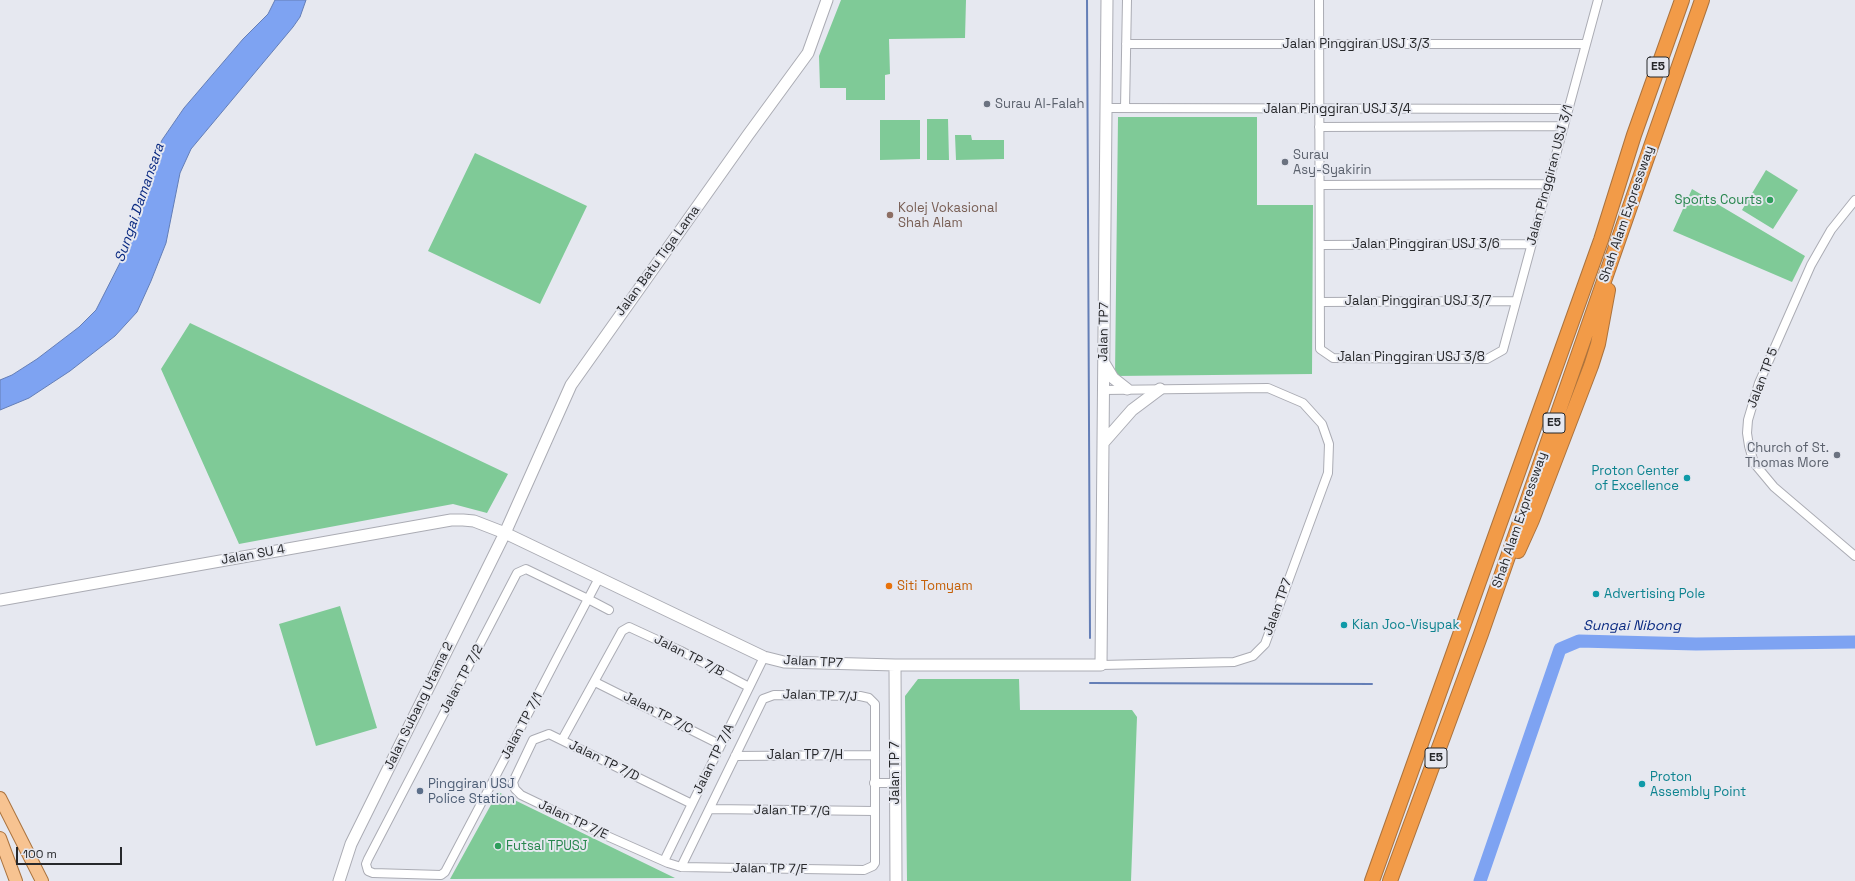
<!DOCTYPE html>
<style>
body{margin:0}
#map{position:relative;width:1855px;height:881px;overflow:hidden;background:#e6e8f0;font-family:"Space Grotesk",sans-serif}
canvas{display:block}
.scale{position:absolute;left:16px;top:847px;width:106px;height:18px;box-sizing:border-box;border:2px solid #27282b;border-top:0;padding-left:5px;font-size:12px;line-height:14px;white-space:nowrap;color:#27282b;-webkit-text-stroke:3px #e6e8f0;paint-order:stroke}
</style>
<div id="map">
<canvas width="1855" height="881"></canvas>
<div class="scale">100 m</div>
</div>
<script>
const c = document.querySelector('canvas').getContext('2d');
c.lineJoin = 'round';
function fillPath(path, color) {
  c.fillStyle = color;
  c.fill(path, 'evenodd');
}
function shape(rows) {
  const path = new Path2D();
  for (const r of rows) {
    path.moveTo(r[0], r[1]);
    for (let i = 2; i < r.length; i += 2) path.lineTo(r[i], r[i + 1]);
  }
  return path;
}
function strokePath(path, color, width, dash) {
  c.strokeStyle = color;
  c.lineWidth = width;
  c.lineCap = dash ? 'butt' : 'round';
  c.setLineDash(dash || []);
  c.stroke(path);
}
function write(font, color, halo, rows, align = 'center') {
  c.font = font + ' "Space Grotesk",sans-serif';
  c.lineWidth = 4;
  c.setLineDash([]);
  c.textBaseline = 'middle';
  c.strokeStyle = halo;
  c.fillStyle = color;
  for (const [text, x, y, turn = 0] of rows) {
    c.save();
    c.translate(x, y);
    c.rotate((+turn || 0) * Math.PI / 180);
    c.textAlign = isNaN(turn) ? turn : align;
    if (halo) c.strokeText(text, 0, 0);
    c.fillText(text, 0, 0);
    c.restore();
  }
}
const green = shape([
 [841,0,966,0,965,38,889,39,890,74,885,75,885,100,846,100,846,88,820,88,819,56],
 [1118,117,1257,117,1257,205,1313,205,1312,374,1115,376],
 [927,119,948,119,949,160,927,160],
 [880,120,920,120,920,159,880,160],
 [955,135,971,135,972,140,1004,140,1004,159,956,160],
 [475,153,587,206,540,304,428,251],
 [1766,170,1798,190,1773,229,1742,210],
 [1692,189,1805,256,1792,282,1673,231],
 [190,323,508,474,487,513,453,504,239,544,161,369],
 [340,606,377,728,316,746,279,624],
 [918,679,1019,679,1020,710,1132,710,1137,717,1131,881,907,881,905,696],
 [498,792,675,878,450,879]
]);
const water = shape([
 [275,0,306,0,300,17,293,27,191,149,180,173,166,243,151,281,137,312,115,336,70,371,29,398,0,410,0,380,12,375,37,359,79,327,96,310,125,253,141,210,148,170,162,140,184,108,243,39,268,14,275,0]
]);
const stream = shape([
 [1087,0,1090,638],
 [1090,683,1372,684]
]);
const river = shape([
 [1480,881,1560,649,1579,641,1696,644,1855,642]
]);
const street = shape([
 [1319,0,1320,349,1333,358,1487,359,1503,350,1598,0],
 [1126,44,1586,44],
 [1106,108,1568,109],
 [1125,108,1127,0],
 [1319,127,1564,126],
 [1320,185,1548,184],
 [1855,200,1831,230,1811,265,1759,383,1748,420,1747,433,1749,446,1754,463,1774,487,1855,556],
 [1320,245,1532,244],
 [1320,302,1516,301],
 [599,578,588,599,558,656,504,760,445,872,441,875,373,873,368,871,366,864,368,859,517,573,526,569,588,599,609,610],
 [1101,665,1234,662,1253,656,1265,644,1328,473,1329,444,1322,424,1303,403,1268,388,1104,390],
 [595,682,721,745],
 [562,740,622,631,629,627,681,651,749,687],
 [735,756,874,755],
 [874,783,895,783],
 [710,809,874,811],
 [664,861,764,657],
 [681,867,763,699,774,695,860,696,869,698,875,704,875,863,873,866,864,870,681,867,668,863,598,832,521,795,515,789,513,782,533,740,549,734,692,804]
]);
const secondary = shape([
 [1104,363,1113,378,1127,389],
 [1103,443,1132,410,1160,389],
 [0,600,451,520,463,520,474,521,505,533,764,657,784,662,895,665,1101,665,1107,0],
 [895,665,896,881],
 [339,881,351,844,505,533,571,385,748,135,808,53,827,0]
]);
const primary = shape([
 [0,798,42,881],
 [0,838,16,881]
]);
const highway = shape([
 [1518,551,1532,520,1591,366,1598,344,1608,290],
 [1372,881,1601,240,1634,135,1682,0],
 [1390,881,1481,634,1702,0]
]);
const markers = [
 [987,104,4,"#6b7280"],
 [1285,162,4,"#6b7280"],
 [1770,200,4,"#2e9e5b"],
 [890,215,4,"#8d6e63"],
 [1837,455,4,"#6b7280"],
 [1687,478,4,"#0f9aa8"],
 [889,586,4,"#e8710a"],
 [1596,594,4,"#0f9aa8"],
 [1344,625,4,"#0f9aa8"],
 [1642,784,4,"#0f9aa8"],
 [420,791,4,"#5c6f8a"],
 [498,846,4,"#2e9e5b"]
];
const shields = [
 [1658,67,22],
 [1554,423,22],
 [1436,758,22]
];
const shieldNames = [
 ["E5",1658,67],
 ["E5",1554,423],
 ["E5",1436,758]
];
const streetNames = [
 ["Jalan Pinggiran USJ 3/3",1356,44],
 ["Jalan Pinggiran USJ 3/4",1337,109],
 ["Jalan Pinggiran USJ 3/1",1550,175,-75],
 ["Shah Alam Expressway",1627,214,-71],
 ["Jalan Pinggiran USJ 3/6",1426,244],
 ["Jalan Batu Tiga Lama",658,261,-54],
 ["Jalan Pinggiran USJ 3/7",1418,301],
 ["Jalan TP7",1104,332,-89],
 ["Jalan Pinggiran USJ 3/8",1411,357],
 ["Jalan TP 5",1763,378,-69],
 ["Shah Alam Expressway",1520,520,-71],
 ["Jalan SU 4",253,555,-10],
 ["Jalan TP7",1278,607,-70],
 ["Jalan TP 7/B",689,656,27],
 ["Jalan TP7",813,662,3],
 ["Jalan TP 7/2",462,679,-62],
 ["Jalan TP 7/J",820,696,2],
 ["Jalan Subang Utama 2",419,706,-64],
 ["Jalan TP 7/C",658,713,27],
 ["Jalan TP 7/1",522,726,-62],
 ["Jalan TP 7/H",805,755],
 ["Jalan TP 7/A",714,759,-64],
 ["Jalan TP 7/D",604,761,26],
 ["Jalan TP 7",895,773,-90],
 ["Jalan TP 7/G",792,811,1],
 ["Jalan TP 7/E",573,820,25],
 ["Jalan TP 7/F",770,869,1]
];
const worshipNames = [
 ["Surau Al-Falah",995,104],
 ["Surau",1293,155],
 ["Asy-Syakirin",1293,170],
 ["Church of St.",1829,448,"right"],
 ["Thomas More",1829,463,"right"]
];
const leisureNames = [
 ["Sports Courts",1762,200],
 ["Futsal TPUSJ",506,846,"left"]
];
const educationNames = [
 ["Kolej Vokasional",898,208],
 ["Shah Alam",898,223]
];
const cultureNames = [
 ["Proton Center",1679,471,"right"],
 ["of Excellence",1679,486,"right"],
 ["Advertising Pole",1604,594],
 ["Kian Joo-Visypak",1352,625],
 ["Proton",1650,777],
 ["Assembly Point",1650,792]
];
const foodNames = [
 ["Siti Tomyam",897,586]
];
const serviceNames = [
 ["Pinggiran USJ",428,784],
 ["Police Station",428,799]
];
const waterNames = [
 ["Sungai Damansara",140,203,-71],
 ["Sungai Nibong",1632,626]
];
fillPath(green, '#7fca97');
fillPath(water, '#7ea3f2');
strokePath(water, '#647eb6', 1);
strokePath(stream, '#647eb6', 2);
strokePath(river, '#7ea3f2', 13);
strokePath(street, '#abacb4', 10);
strokePath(secondary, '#abacb4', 13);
strokePath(primary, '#ab733e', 14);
strokePath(highway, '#ab733e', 16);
strokePath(street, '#fff', 8);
strokePath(secondary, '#fff', 11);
strokePath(primary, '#f7c391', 12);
strokePath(highway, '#f29b48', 14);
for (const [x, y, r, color] of markers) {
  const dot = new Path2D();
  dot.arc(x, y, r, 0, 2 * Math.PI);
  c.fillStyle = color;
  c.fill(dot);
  strokePath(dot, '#e6e8f0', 1.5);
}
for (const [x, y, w] of shields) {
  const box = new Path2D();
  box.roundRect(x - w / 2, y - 10, w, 20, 3);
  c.fillStyle = '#e6e8f0';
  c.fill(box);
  strokePath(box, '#27282b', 1);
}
write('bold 12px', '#27282b', null, shieldNames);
write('13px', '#27282b', '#e6e8f0', streetNames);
write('13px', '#5b616d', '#e6e8f0', worshipNames, 'left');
write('13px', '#27864d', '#e6e8f0', leisureNames, 'right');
write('13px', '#785e54', '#e6e8f0', educationNames, 'left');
write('13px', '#0d838f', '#e6e8f0', cultureNames, 'left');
write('13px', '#c56008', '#e6e8f0', foodNames, 'left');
write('13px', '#4e5e75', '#e6e8f0', serviceNames, 'left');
write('italic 14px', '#092981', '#e6e8f0', waterNames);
</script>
